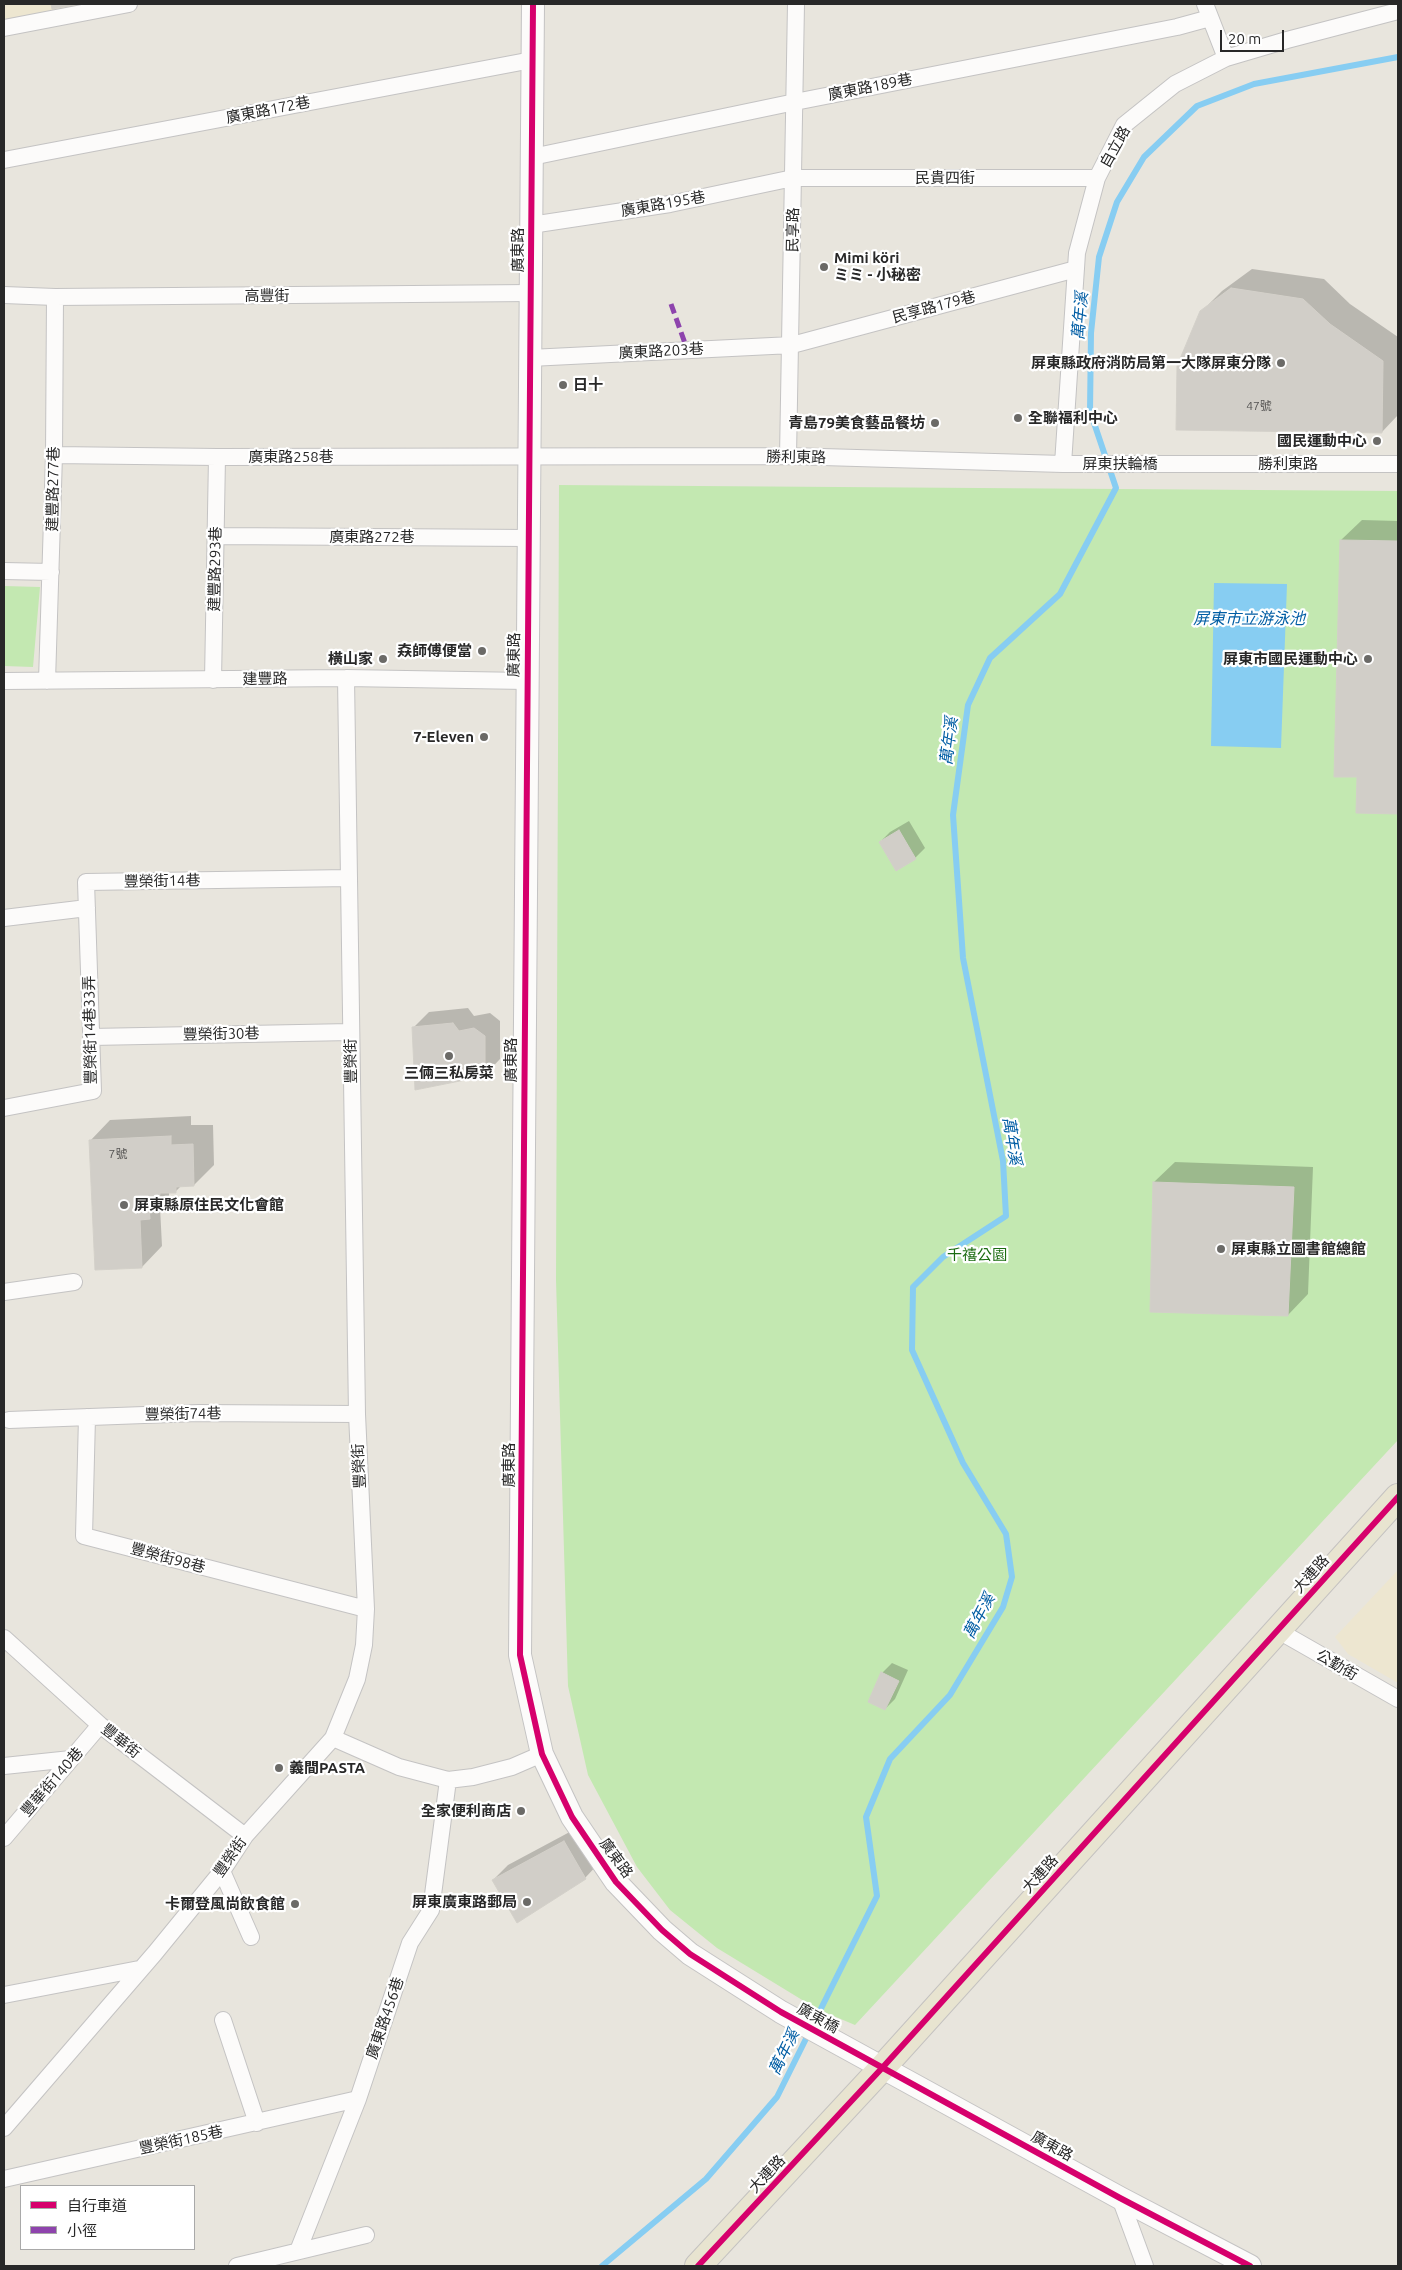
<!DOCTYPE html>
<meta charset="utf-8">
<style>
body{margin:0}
#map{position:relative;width:1402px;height:2270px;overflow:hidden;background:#e8e5dd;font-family:Ubuntu,"Noto Sans TC",sans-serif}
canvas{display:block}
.frame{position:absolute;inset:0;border:5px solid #282828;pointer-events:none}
.legend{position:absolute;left:20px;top:2185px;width:175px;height:65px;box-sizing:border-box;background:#fff;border:1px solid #a9a9a9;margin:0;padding:6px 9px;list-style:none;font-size:15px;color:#282828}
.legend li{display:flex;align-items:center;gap:10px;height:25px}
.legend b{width:25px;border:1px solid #a9a9a9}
.scale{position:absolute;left:1220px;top:30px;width:64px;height:22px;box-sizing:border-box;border:2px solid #282828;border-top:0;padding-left:6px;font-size:15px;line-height:18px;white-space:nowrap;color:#282828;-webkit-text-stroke:4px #fff;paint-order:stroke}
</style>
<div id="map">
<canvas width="1402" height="2270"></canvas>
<div class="frame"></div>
<ul class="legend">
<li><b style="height:6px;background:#d6006c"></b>自行車道</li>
<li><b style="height:6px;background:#8e44ad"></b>小徑</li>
</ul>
<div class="scale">20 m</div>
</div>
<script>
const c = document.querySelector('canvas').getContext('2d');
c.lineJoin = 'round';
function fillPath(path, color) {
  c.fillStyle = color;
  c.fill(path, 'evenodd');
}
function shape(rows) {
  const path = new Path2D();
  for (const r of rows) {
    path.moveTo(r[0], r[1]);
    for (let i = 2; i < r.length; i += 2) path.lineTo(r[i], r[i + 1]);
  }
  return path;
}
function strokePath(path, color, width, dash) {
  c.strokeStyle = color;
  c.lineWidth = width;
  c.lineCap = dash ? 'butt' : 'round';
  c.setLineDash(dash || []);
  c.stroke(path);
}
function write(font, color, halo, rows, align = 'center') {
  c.font = font + ' Ubuntu,"Noto Sans TC","Noto Sans JP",sans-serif';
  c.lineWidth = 4.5;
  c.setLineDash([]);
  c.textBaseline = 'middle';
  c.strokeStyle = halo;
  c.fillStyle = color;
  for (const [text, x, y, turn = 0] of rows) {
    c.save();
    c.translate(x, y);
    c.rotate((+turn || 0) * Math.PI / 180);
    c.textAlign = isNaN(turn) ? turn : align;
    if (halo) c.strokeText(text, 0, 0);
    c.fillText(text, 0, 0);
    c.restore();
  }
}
const education = shape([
 [4,4,93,4,4,23],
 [1398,1570,1398,1683,1348,1654,1335,1637]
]);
const green = shape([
 [559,485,1398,491,1398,1440,855,2025,817,2009,717,1948,670,1910,637,1867,588,1775,568,1686,556,1280],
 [4,586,40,587,33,667,4,666]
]);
const water = shape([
 [1214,583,1287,584,1281,748,1211,746]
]);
const shadow = shape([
 [1252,269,1324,279,1350,304,1398,337,1398,415,1382,432,1201,312,1222,291],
 [1362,520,1398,521,1398,813,1357,812,1358,776,1341,540],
 [909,821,925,848,915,858,880,842,890,832],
 [468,1008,474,1016,490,1013,500,1021,500,1059,485,1075,413,1028,429,1012],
 [191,1116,191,1125,213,1125,214,1165,194,1185,182,1185,175,1192,169,1192,169,1198,160,1207,162,1246,142,1267,96,1269,90,1141,110,1120],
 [1175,1162,1313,1167,1308,1294,1288,1315,1154,1182],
 [892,1663,908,1670,895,1699,885,1709,882,1673],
 [579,1827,600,1862,585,1878,518,1921,493,1880,508,1865]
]);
const stream = shape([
 [602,2266,706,2179,777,2097,877,1896,866,1817,890,1759,950,1695,1003,1607,1012,1577,1006,1534,963,1463,912,1350,913,1287,943,1257,1006,1216,1003,1161,963,958,953,815,968,705,990,658,1060,594,1116,488,1090,411,1091,333,1099,257,1117,202,1144,157,1197,106,1254,84,1398,57]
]);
const building = shape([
 [51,4,79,4,52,9,51,4],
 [1231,288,1303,299,1330,324,1383,361,1382,433,1176,430,1177,366,1200,311,1231,288],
 [1340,540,1398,541,1398,814,1356,813,1357,777,1334,777,1340,540],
 [899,830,916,859,896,871,879,842,899,830],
 [453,1023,459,1031,474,1028,485,1036,485,1076,415,1090,412,1027,453,1023],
 [171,1136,171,1145,193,1144,194,1186,176,1187,176,1193,160,1193,159,1203,149,1207,150,1219,140,1220,142,1268,95,1270,89,1140,171,1136],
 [1153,1182,1294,1187,1288,1316,1150,1312,1153,1182],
 [881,1672,899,1681,885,1710,868,1702,881,1672],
 [564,1841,586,1879,517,1923,492,1880,564,1841]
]);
const street = shape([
 [1205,4,1226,58],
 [4,28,129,4],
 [532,157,795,102,1177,27,1210,18],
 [4,160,532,60],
 [531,225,670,204,793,178,1097,178],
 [4,295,55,297,531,293],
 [530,358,792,345,1076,269],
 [54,455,217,457,788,456,1063,464,1398,464],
 [788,456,796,4],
 [1063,464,1077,253,1097,178,1124,125,1175,84,1226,58,1287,40,1398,11],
 [216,536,529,538],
 [4,571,51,572],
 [213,680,217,457],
 [4,681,346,678,526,681],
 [47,681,54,455,55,297],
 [4,918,87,908],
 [91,1037,351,1032],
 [4,1108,93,1091,86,882,349,878],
 [4,1292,74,1282],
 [87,1417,84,1536,366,1609],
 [9,1420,198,1413,357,1414],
 [1277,1630,1398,1699],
 [4,1638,100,1725,245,1836],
 [333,1738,399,1767,448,1780,473,1777,512,1767,542,1754],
 [4,1766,71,1759],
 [4,1838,100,1725],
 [222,1871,251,1937],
 [4,1995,139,1969],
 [223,2020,257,2123],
 [4,2128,155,1953,222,1871,245,1836,333,1738,357,1679,364,1645,366,1609,357,1414,346,678],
 [4,2179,358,2099],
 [1120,2198,1145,2266],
 [298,2251,358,2099,410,1943,431,1910,448,1780],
 [237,2266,366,2235]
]);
const secondary = shape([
 [533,4,520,1655,542,1754,572,1817,616,1882,662,1930,690,1954,781,2012,1120,2198,1250,2266]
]);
const primary = shape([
 [698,2266,883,2067,1398,1497]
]);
const quiet = shape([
 [671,304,687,349]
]);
const cycleway = shape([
 [533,4,520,1655,542,1754,572,1817,616,1882,662,1930,690,1954,781,2012,1120,2198,1250,2266],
 [698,2266,883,2067,1398,1497]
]);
const markers = [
 [824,267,5,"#6b6a67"],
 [1281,363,5,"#6b6a67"],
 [563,385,5,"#6b6a67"],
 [1018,418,5,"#6b6a67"],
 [935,423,5,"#6b6a67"],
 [1377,441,5,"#6b6a67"],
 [482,651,5,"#6b6a67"],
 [383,659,5,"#6b6a67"],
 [1368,659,5,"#6b6a67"],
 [484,737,5,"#6b6a67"],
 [449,1056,5,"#6b6a67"],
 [124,1205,5,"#6b6a67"],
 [1221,1249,5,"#6b6a67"],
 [279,1768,5,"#6b6a67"],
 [521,1811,5,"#6b6a67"],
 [527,1902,5,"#6b6a67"],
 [295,1904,5,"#6b6a67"]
];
const numberNames = [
 ["47號",1259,406],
 ["7號",118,1154]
];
const streetNames = [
 ["廣東路189巷",870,87,-11],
 ["廣東路172巷",268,110,-11],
 ["自立路",1115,147,-61],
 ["民貴四街",945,178],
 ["廣東路195巷",663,204,-10],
 ["民享路",793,230,-89],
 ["廣東路",518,250,-90],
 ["高豐街",267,296],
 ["民享路179巷",934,307,-15],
 ["廣東路203巷",661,351,-3],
 ["廣東路258巷",291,457],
 ["勝利東路",796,457,1],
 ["屏東扶輪橋",1120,464],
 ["勝利東路",1288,464],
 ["建豐路277巷",53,489,-89],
 ["廣東路272巷",372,537],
 ["建豐路293巷",215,569,-89],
 ["廣東路",514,655,-89],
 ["建豐路",265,679,-1],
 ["豐榮街14巷",162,881,-1],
 ["豐榮街14巷33弄",90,1030,-91],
 ["豐榮街30巷",221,1034,-1],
 ["廣東路",511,1060,-90],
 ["豐榮街",351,1061,-91],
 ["豐榮街74巷",183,1414,-1],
 ["廣東路",509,1465,-90],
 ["豐榮街",359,1466,-93],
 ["豐榮街98巷",168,1558,15],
 ["大連路",1311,1574,-48],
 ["公勤街",1337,1665,30],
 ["豐華街",121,1741,38],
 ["豐華街140巷",52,1782,-49],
 ["豐榮街",230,1857,-55],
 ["廣東路",616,1858,54],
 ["大連路",1040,1874,-48],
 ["廣東路456巷",385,2018,-71],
 ["廣東橋",818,2018,29],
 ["豐榮街185巷",181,2140,-12],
 ["廣東路",1052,2146,29],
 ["大連路",767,2174,-47]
];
const poiNames = [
 ["Mimi köri",834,258,"left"],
 ["ミミ - 小秘密",834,275,"left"],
 ["屏東縣政府消防局第一大隊屏東分隊",1271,363],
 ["日十",573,385,"left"],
 ["全聯福利中心",1028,418,"left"],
 ["青島79美食藝品餐坊",925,423],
 ["國民運動中心",1367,441],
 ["𡘙師傅便當",472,651],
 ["橫山家",373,659],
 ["屏東市國民運動中心",1358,659],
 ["7-Eleven",474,737],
 ["三倆三私房菜",449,1073,"center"],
 ["屏東縣原住民文化會館",134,1205,"left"],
 ["屏東縣立圖書館總館",1231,1249,"left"],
 ["義間PASTA",289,1768,"left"],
 ["全家便利商店",511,1811],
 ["屏東廣東路郵局",517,1902],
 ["卡爾登風尚飲食館",285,1904]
];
const parkNames = [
 ["千禧公園",977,1255]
];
const waterNames = [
 ["萬年溪",1080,316,-85],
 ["屏東市立游泳池",1249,619],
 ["萬年溪",949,741,-83],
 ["萬年溪",1012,1141,81],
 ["萬年溪",979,1616,-62],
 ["萬年溪",784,2052,-64]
];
fillPath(education, '#ede6d0');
fillPath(green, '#c3e8b1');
fillPath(water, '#87cdf2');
fillPath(shadow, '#0003');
strokePath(stream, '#87cdf2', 6);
fillPath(building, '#d1cec8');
strokePath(building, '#d3d0c9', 1);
strokePath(street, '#c4c3c3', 18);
strokePath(secondary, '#c4c3c3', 24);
strokePath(primary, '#c4c2c0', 28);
strokePath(street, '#fcfbfa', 16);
strokePath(secondary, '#fcfbfa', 22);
strokePath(primary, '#e8e4d0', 26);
strokePath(quiet, '#8e44ad', 5, [10, 5]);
strokePath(cycleway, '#d6006c', 6);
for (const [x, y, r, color] of markers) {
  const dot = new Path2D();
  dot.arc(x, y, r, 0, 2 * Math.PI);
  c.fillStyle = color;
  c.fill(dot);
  strokePath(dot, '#fff', 2);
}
write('12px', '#535251', null, numberNames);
write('15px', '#282828', '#fff', streetNames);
write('bold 15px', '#282828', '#fff', poiNames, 'right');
write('15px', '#1c6c12', '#fff', parkNames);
write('italic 16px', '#005da4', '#fff', waterNames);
</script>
